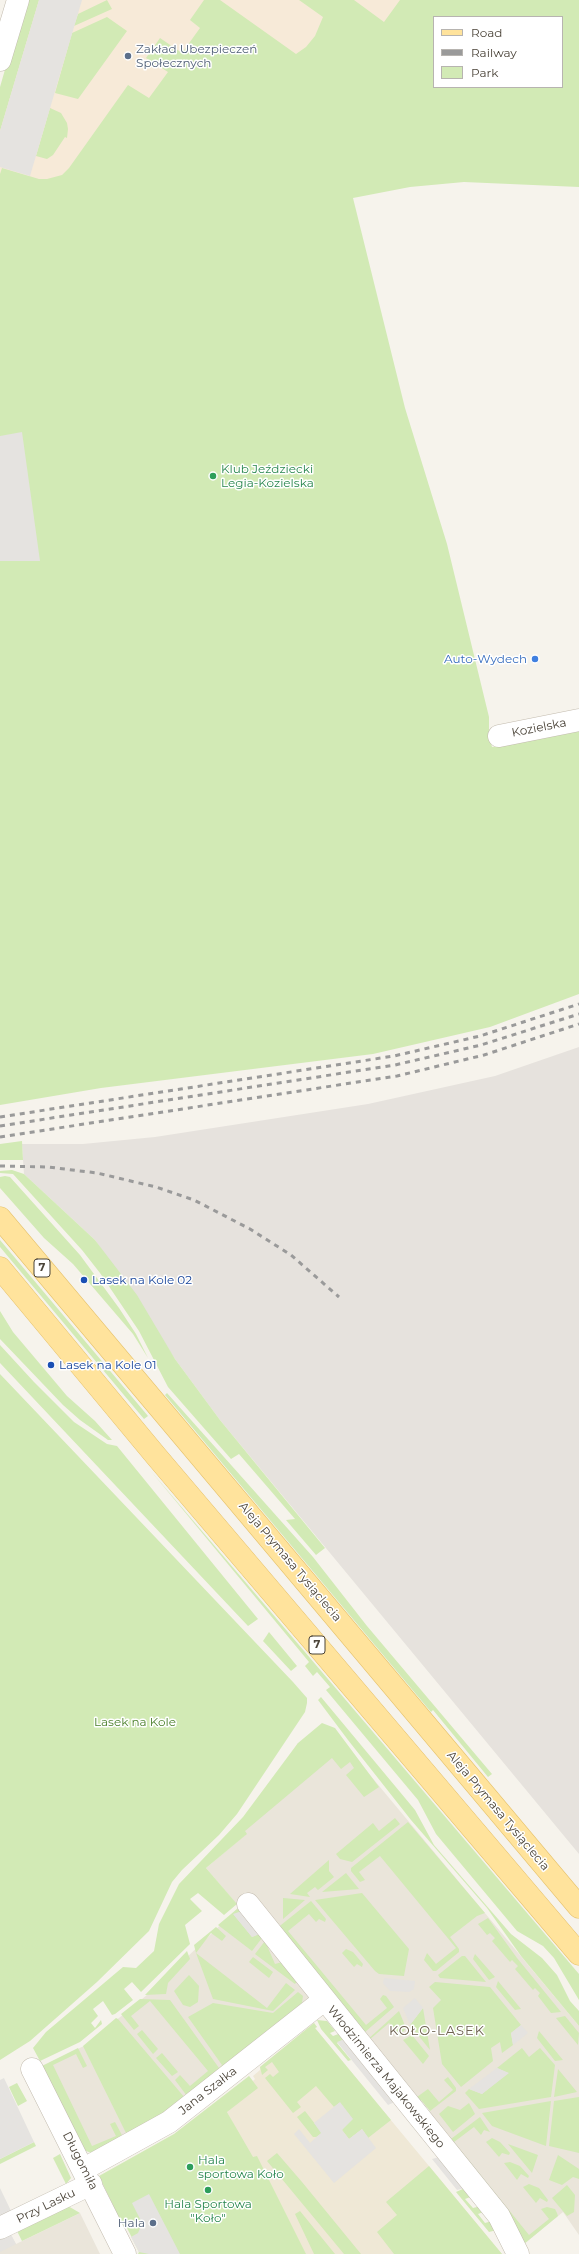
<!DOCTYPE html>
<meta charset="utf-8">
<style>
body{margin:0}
#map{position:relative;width:579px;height:2254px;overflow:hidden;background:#f6f3ec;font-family:Montserrat,sans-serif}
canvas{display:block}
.legend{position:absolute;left:433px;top:16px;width:130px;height:72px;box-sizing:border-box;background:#fff;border:1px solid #b7b4b0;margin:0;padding:5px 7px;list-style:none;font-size:12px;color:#4b4439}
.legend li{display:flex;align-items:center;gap:8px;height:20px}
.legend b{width:20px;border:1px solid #b7b4b0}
</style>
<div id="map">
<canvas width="579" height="2254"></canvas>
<ul class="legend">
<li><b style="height:5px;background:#ffe39c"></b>Road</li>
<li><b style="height:5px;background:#9a9a9a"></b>Railway</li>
<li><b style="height:11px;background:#d2eab5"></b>Park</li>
</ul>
</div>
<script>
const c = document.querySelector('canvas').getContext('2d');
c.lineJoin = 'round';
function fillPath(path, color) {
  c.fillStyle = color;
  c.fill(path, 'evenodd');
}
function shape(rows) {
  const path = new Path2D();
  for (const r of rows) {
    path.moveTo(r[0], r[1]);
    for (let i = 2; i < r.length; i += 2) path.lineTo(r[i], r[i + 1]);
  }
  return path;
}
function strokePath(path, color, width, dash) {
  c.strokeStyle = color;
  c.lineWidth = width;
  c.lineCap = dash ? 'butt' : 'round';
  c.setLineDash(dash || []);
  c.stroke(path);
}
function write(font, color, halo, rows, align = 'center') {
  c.font = font + ' Montserrat,sans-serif';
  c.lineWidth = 3;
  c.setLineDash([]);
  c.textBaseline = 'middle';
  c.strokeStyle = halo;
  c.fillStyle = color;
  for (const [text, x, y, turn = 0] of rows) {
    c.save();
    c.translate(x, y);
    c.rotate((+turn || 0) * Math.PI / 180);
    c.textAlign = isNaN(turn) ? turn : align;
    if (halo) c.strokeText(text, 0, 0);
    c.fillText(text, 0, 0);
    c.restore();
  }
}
const residential = shape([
 [298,1743,355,1757,579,2026,579,2235,563,2212,524,2244,430,2118,430,2111,421,2100,417,2103,324,1986,185,2098,96,2152,86,2151,40,2067,86,2045,153,1990,239,1907,206,1868,245,1835,239,1828],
 [0,2188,2,2218,16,2244,80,2213,100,2254,0,2254]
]);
const commercial = shape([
 [31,0,531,0,434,17,0,271,0,102]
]);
const industrial = shape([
 [579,1047,579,1854,220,1420,175,1359,95,1240,24,1174,22,1144,83,1144,155,1137,368,1104,495,1076]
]);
const education = shape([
 [314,2023,317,2027,315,2028,385,2113,502,2254,302,2254,227,2112,249,2076,253,2081,255,2079,253,2076,260,2070,260,2067]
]);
const green = shape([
 [25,0,39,0,0,131,0,87],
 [107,0,112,9,74,26,78,14],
 [204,0,220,0,296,54,306,47,315,36,323,17,299,0,354,0,384,22,400,0,579,0,579,187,464,182,410,187,353,198,405,408,447,544,489,717,489,734,492,747,579,731,579,994,490,1027,373,1054,101,1088,0,1105,0,174,2,168,39,179,47,179,62,175,69,168,128,85,149,98,168,72,146,58,160,38,182,53,200,28,190,20],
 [434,17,562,17,562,87,434,87],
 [107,17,127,31,78,99,55,93,72,33],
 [50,108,61,113,67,123,68,129,67,138,65,137,53,155,47,159,36,156],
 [22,1141,23,1160,0,1160,0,1144],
 [12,1170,24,1174,95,1240,137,1295,175,1359,220,1420,325,1548,316,1555,286,1520,295,1519,239,1454,231,1459,168,1387,139,1331,100,1273,82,1250,13,1174,0,1173,0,1171],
 [5,1176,10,1177,80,1255,119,1308,136,1334,148,1358,133,1334,73,1264,44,1238,0,1188,0,1177],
 [0,1240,148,1416,144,1419,0,1247],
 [0,1311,13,1332,67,1396,95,1421,112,1440,108,1440,80,1420,63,1405,0,1339],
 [0,1345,34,1382,74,1422,107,1444,117,1446,258,1619,248,1626,0,1363],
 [0,1374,293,1682,307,1698,307,1703,305,1712,237,1814,219,1835,182,1870,172,1882,149,1931,97,1982,30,2041,0,2060],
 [167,1393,313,1557,367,1626,492,1774,488,1777,433,1710,431,1712,165,1395],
 [150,1470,579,1974,579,2000,554,1958,543,1946,517,1931,436,1834,418,1800,326,1690,330,1687,317,1672,313,1676,305,1666,309,1662],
 [269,1632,297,1666,291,1671,263,1641],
 [321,1697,415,1810,434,1845,511,1934,542,1958,557,1975,570,2001,579,2011,579,2026,521,1956,487,1908,411,1820,348,1740,318,1700],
 [322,1723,335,1728,379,1787,364,1797,346,1775,354,1768,350,1762,341,1769,332,1758,245,1831,247,1834,206,1868,237,1904,224,1915,198,1893,190,1899,202,1911,185,1925,190,1944,141,1992,132,1982,124,1989,133,2000,115,2014,112,2015,103,2001,93,2009,98,2016,91,2023,95,2028,101,2020,102,2024,80,2042,40,2061,33,2048,46,2032,123,1967,136,1968,154,1951,159,1924,179,1884,243,1817,298,1743],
 [395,1818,400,1824,352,1862,340,1859,336,1854,373,1823,379,1831],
 [408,1822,485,1913,477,1916,450,1937,459,1949,459,1952,436,1971,433,1971,424,1960,427,1953,436,1964,456,1948,380,1856,359,1872,365,1880,360,1882,351,1871,351,1868],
 [329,1860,329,1871,334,1877,318,1890,315,1887,307,1893,310,1897,290,1894],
 [346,1873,359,1889,322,1892],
 [362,1893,409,1949,404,1976,379,1974,375,1971,315,1900],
 [283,1898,305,1900,283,1919],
 [311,1901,326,1919,325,1922,319,1919,316,1922,309,1914,288,1931,366,2025,387,2008,380,1999,383,1995,386,1996,394,2007,365,2032,276,1929],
 [237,1909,242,1911,234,1915,252,1937,259,1934,262,1938,252,1951,218,1925],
 [488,1918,517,1958,561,2012,551,2013,538,1996,540,1993,535,1988,533,1990,515,1969,518,1966,512,1960,510,1962,492,1941,495,1938,490,1933,487,1935,478,1924],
 [216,1927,226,1936,222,1941,211,1933,196,1953,267,2008,286,1983,295,1990,273,2011,213,1999,196,1953,194,1945],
 [265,1941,275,1964,282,1962,298,1980,295,1984,255,1954],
 [346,1949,353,1952,363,1964,362,1967,357,1964,354,1967,342,1953],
 [187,1951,190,1959,168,1983,166,1994,145,1995],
 [475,1954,495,1977,489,1980,473,1959],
 [462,1956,465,1956,486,1982,440,1978,438,1975],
 [253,1957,273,1972,269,1978,249,1962],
 [189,1975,199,1986,198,2002,190,2007,183,2005,174,1991],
 [498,1981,521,2009,515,2010,496,1987],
 [435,1982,490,1987,521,2025,511,2033,513,2045,502,2053,500,2042,491,2048,493,2061,461,2087,442,2064,433,2008,441,2000,429,1987],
 [298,1992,303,1996,302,2003,187,2096,175,2080,180,2075,190,2086,208,2071,150,2001,131,2016,139,2026,134,2030,121,2014,140,1999,170,2000,219,2068,222,2065,188,2017,213,2003,273,2013],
 [423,2008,430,2050,410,2025],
 [399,2011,406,2028,400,2036,389,2023,369,2040,417,2097,428,2089,439,2102,453,2090,444,2080,448,2077,456,2088,456,2091,430,2111,421,2100,415,2103,366,2041],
 [565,2016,579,2033,578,2045,556,2018],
 [116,2018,118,2019,185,2098,166,2113,127,2135,83,2046],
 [317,2020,327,2021,335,2031,330,2033,333,2036,341,2033,345,2039,337,2043,351,2060,348,2061,321,2029],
 [314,2023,317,2027,315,2028,391,2120,368,2138,362,2129,349,2139,342,2130,344,2126,339,2103,334,2107,316,2086,297,2102,301,2107,293,2113,265,2078,270,2074,273,2077,279,2072,272,2062,265,2067,268,2070,262,2075,260,2067],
 [142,2030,158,2049,153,2054,137,2034],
 [539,2031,563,2060,555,2061,537,2038],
 [412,2035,429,2056,423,2064,403,2040],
 [78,2048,87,2066,83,2068,76,2054,53,2065,92,2146,116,2136,110,2124,115,2122,123,2137,91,2153,84,2150,40,2067],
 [522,2048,529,2057,540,2048,555,2065,551,2097,479,2109,465,2093,469,2089,482,2094,508,2073,497,2068],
 [162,2053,178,2072,172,2076,156,2058],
 [558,2069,577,2092,554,2097],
 [249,2076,258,2088,227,2112,253,2157,257,2156,306,2254,138,2254,139,2252,127,2228,123,2226,99,2176,174,2134],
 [17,2083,27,2101,18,2106,9,2087],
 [579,2097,579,2153,549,2146,554,2101],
 [551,2101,546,2146,492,2126,482,2113],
 [469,2103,475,2114,453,2132,439,2114,448,2106,460,2110],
 [305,2111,322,2133,316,2137,313,2137,297,2117],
 [480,2117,490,2132,484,2130,481,2135,474,2127,454,2142,529,2235,549,2219,541,2209,547,2207,555,2209,557,2213,558,2216,524,2244,447,2142],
 [492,2138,500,2142,510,2153,509,2155,502,2153,499,2157,486,2142],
 [34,2142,36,2146,0,2164,0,2159],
 [508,2144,538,2155,532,2173],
 [277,2153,302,2182,361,2254,344,2254,267,2161],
 [60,2154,71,2178,66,2184,53,2158],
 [558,2155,579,2169,579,2179,573,2177,562,2185,549,2180],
 [510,2162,520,2166,529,2176,528,2178,521,2174,517,2180,504,2163],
 [429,2166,497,2248,502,2254,394,2254,377,2232,397,2215,386,2202],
 [529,2184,539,2188,548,2200,547,2202,540,2198,536,2203,523,2187],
 [567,2185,575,2195,574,2212,567,2216,552,2198],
 [465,2188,473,2196,465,2199,473,2208,481,2206,486,2211,478,2214,485,2223,492,2221,497,2230,489,2232,456,2192],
 [68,2206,80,2213,22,2241,17,2231],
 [300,2211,335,2254,314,2254,295,2214]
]);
const parking = shape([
 [39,0,82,0,30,176,0,167,0,131],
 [22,432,40,561,0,561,0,436],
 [242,1911,262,1933,252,1937,233,1914],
 [384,1978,415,1981,414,1989,409,1992,390,1991,383,1983],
 [415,1998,423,2008,410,2025,403,2008],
 [521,2025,528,2033,513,2045,511,2033],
 [345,2039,397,2101,388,2105,337,2042],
 [497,2068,509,2073,482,2094,469,2089],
 [4,2078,34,2142,0,2159,0,2080],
 [340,2102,353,2119,342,2130,349,2139,362,2129,376,2148,334,2183,294,2134,299,2129,310,2143,321,2133,314,2123],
 [439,2157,465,2188,457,2190,432,2159],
 [0,2188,12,2213,2,2218,16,2244,0,2252],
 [149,2194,180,2254,149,2254,139,2252,131,2237,138,2233,141,2226,141,2221,132,2203]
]);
const minor = shape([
 [0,60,18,0],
 [499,736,579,720],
 [248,1904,499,2216,518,2254],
 [32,2069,125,2254],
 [84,2169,169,2122,324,2000],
 [0,2228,91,2184]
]);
const major = shape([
 [0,1218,579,1907],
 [0,1268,156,1456,579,1954]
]);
const rail = shape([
 [0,1117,394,1056,480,1036,579,1004],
 [0,1126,395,1065,481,1045,579,1014],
 [0,1137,397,1076,484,1055,579,1024],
 [0,1166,48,1167,97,1173,156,1187,194,1200,250,1229,291,1255,339,1297]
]);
const markers = [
 [128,56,4,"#5c6f8a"],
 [213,476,4,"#2e9e5b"],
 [535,659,4,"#3f7fe0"],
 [84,1280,4,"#1a4fb4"],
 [51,1365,4,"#1a4fb4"],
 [190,2167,4,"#2e9e5b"],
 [208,2190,4,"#2e9e5b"],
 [153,2223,4,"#5c6f8a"]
];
const shields = [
 [42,1268,16],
 [317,1645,16]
];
const shieldNames = [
 ["7",42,1268],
 ["7",317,1645]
];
const serviceNames = [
 ["Zakład Ubezpieczeń",136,49],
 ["Społecznych",136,63],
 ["Hala",145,2223,"right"]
];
const leisureNames = [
 ["Klub Jeździecki",221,469],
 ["Legia-Kozielska",221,483],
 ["Hala",198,2160],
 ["sportowa Koło",198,2174],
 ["Hala Sportowa",208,2204,"center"],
 ["\"Koło\"",208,2218,"center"]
];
const shopNames = [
 ["Auto-Wydech",527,659]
];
const streetNames = [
 ["Kozielska",539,728,-11],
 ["Aleja Prymasa Tysiąclecia",290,1562,50],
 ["Aleja Prymasa Tysiąclecia",498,1811,50],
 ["Włodzimierza Majakowskiego",386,2077,51],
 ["Jana Szałka",208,2091,-38],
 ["Długomiła",80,2161,63],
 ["Przy Lasku",46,2206,-26]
];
const transitNames = [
 ["Lasek na Kole 02",92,1280],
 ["Lasek na Kole 01",59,1365]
];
const parkNames = [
 ["Lasek na Kole",135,1722]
];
const neighbourhoodNames = [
 ["KOŁO-LASEK",437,2031]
];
fillPath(residential, '#eae5da');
fillPath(commercial, '#f7ead8');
fillPath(industrial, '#e6e2dd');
fillPath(education, '#efe8d6');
fillPath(green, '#d2eab5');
fillPath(parking, '#e5e3e0');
strokePath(minor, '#c2bbae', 23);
strokePath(major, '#e6c16a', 23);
strokePath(minor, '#fff', 22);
strokePath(major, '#ffe39c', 22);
strokePath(rail, '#9a9a9a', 3, [5, 5]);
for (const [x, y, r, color] of markers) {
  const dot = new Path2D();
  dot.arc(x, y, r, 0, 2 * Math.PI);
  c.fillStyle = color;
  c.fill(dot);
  strokePath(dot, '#fff', 1.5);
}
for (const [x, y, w] of shields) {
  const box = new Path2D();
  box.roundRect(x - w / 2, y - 9, w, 18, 3);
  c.fillStyle = '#fff';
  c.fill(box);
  strokePath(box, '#4b4439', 1);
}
write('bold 11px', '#4b4439', null, shieldNames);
write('12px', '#4e5e75', '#fff', serviceNames, 'left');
write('12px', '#27864d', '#fff', leisureNames, 'left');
write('12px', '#366cbe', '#fff', shopNames, 'right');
write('12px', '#4b4439', '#fff', streetNames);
write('12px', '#164399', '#fff', transitNames, 'left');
write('12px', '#4a7f2a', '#fff', parkNames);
c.letterSpacing = '1px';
write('13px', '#6e6250', '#fff', neighbourhoodNames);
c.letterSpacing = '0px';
</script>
